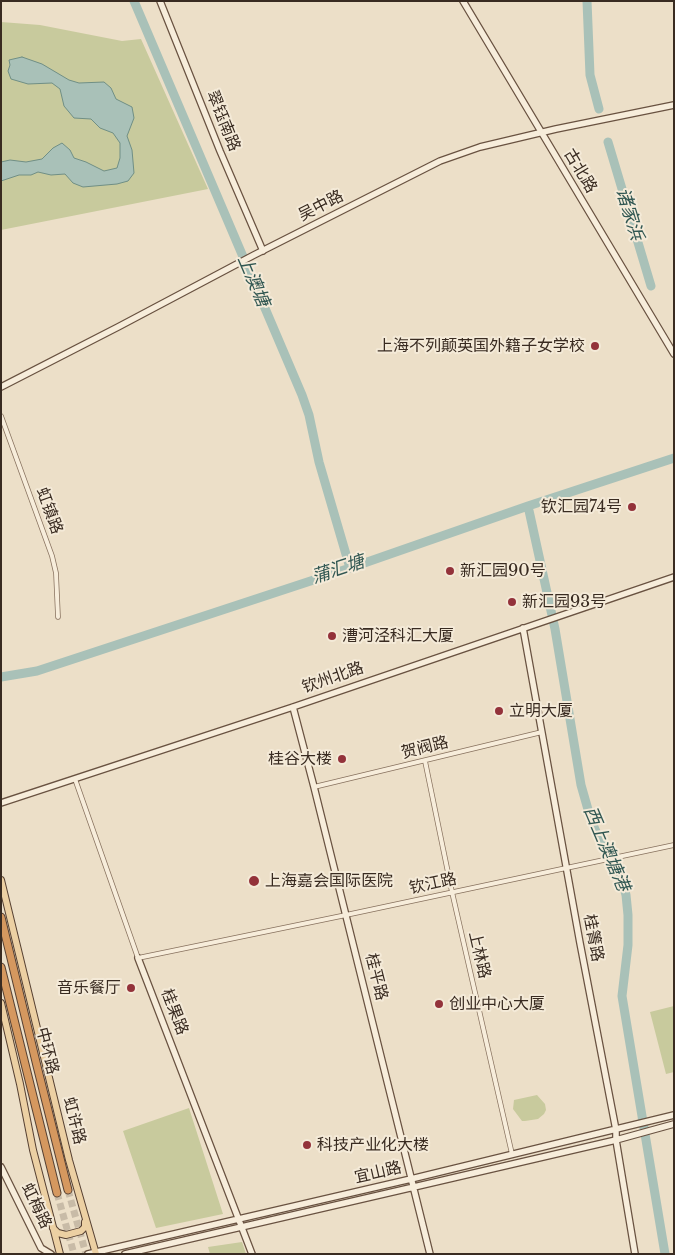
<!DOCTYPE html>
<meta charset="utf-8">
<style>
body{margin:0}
#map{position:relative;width:675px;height:1255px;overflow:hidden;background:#ecdfc8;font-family:"Libre Baskerville",serif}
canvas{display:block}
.frame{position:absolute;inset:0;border:2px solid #392b21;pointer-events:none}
</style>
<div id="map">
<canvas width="675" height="1255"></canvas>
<div class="frame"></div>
</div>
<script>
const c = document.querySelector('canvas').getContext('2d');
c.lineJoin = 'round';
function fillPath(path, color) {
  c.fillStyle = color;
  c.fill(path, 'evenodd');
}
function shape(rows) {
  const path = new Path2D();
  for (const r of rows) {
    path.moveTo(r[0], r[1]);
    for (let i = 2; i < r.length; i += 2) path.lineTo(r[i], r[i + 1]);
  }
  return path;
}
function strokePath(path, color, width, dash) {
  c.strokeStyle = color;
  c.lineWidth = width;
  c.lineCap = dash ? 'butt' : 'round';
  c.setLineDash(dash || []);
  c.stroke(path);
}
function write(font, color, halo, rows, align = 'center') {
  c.font = font + ' "Libre Baskerville","Noto Sans SC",serif';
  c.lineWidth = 4;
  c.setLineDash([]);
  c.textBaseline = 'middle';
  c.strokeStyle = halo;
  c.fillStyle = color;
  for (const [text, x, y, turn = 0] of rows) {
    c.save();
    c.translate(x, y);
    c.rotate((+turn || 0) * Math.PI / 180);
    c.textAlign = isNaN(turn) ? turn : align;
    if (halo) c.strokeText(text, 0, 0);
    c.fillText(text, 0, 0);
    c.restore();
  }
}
const green = shape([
 [1,22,40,25,122,41,141,39,208,189,1,230],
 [674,1006,674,1072,666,1074,650,1012],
 [537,1095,545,1104,546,1110,544,1114,538,1119,525,1121,522,1121,513,1109,514,1100],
 [189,1108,223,1214,156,1228,123,1131],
 [242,1242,246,1254,210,1254,208,1247]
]);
const water = shape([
 [22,57,42,64,69,80,79,83,104,82,111,88,116,99,132,107,134,118,127,136,132,150,134,173,128,181,117,184,83,187,73,183,65,174,51,175,38,172,31,175,19,175,1,181,1,162,10,160,26,162,42,159,53,148,62,143,70,150,74,158,86,162,104,171,117,168,120,158,120,143,113,133,100,128,91,119,74,118,64,106,60,89,52,83,28,84,11,79,8,71,10,65,9,60,22,57]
]);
const river = shape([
 [134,1,302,395,309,415,319,462,350,568],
 [587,1,590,75,599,109],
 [608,142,651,286],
 [528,506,555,629,581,785,591,820,600,841,619,870,626,895,628,915,628,945,622,996,665,1254],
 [1,677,37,671,350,568,528,506,674,458]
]);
const highwayTunnel = shape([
 [68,1190,86,1254],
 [57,1193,74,1254]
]);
const street = shape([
 [1,416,52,556,56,573,58,617],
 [425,761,452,892,512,1154],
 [75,779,138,958,346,915,674,845],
 [314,787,542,732]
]);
const secondary = shape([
 [160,1,220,151,263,251],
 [463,1,674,354],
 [1,387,118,327,254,255,440,161,480,147,556,129,674,105],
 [523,628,580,943,616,1130,616,1140,635,1254],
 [293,707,314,787,430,1254],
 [1,803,293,707,674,577],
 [138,958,252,1254],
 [1,1167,41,1248,51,1254],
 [88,1254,411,1179,674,1115],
 [125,1254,414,1187,616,1140,674,1124]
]);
const primary = shape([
 [1,880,69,1160,96,1254],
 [1,1003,20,1084,33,1150,60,1254],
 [53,1228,58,1233,66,1235,81,1231,85,1227,85,1222]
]);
const highway = shape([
 [1,917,37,1066,68,1190],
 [1,967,57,1193]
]);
const markers = [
 [595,346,5,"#93323a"],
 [632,507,5,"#93323a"],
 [450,571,5,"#93323a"],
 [512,602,5,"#93323a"],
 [332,636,5,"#93323a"],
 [499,711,5,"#93323a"],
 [342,759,5,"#93323a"],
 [254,881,6,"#93323a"],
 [131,988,5,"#93323a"],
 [439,1004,5,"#93323a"],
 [307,1145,5,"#93323a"]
];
const streetNames = [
 ["翠钰南路",223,121,68],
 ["古北路",580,171,59],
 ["吴中路",321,206,-27],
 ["虹镇路",49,511,70],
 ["钦州北路",333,678,-19],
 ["贺阀路",425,748,-14],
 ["钦江路",433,884,-12],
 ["桂箐路",593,938,79],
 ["上林路",479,955,77],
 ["桂平路",376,977,76],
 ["桂果路",174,1012,69],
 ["中环路",47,1051,76],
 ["虹许路",74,1121,76],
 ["宜山路",378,1173,-13],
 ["虹梅路",36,1206,64]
];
const poiNames = [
 ["上海不列颠英国外籍子女学校",585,346,"right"],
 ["钦汇园74号",622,507,"right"],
 ["新汇园90号",460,571],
 ["新汇园93号",522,602],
 ["漕河泾科汇大厦",342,636],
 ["立明大厦",509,711],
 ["桂谷大楼",332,759,"right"],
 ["上海嘉会国际医院",265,881],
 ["音乐餐厅",121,988,"right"],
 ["创业中心大厦",449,1004],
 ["科技产业化大楼",317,1145]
];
const waterNames = [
 ["诸家浜",629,214,73],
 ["上澳塘",253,281,67],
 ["蒲汇塘",338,570,-18],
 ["西上澳塘港",606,849,67]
];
fillPath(green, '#c8ca9d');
fillPath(water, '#a9c1b8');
strokePath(water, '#708f85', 1);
strokePath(river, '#a9c1b8', 9);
strokePath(highwayTunnel, '#c8bba7', 7, [7, 3.5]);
strokePath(street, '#87715e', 5.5);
strokePath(secondary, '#695241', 8);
strokePath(primary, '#564032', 8);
strokePath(highway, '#564032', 9);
strokePath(street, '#f7eddb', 4);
strokePath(secondary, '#f7eddb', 5.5);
strokePath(primary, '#ecd0a3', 6);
strokePath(highway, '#d5985f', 7);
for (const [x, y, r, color] of markers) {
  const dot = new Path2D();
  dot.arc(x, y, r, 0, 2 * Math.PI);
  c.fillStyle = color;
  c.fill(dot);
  strokePath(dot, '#f4ead8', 2);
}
write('16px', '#392b21', '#f4ead8', streetNames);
write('16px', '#392b21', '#f4ead8', poiNames, 'left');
write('italic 18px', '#315752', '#f4ead8', waterNames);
</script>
